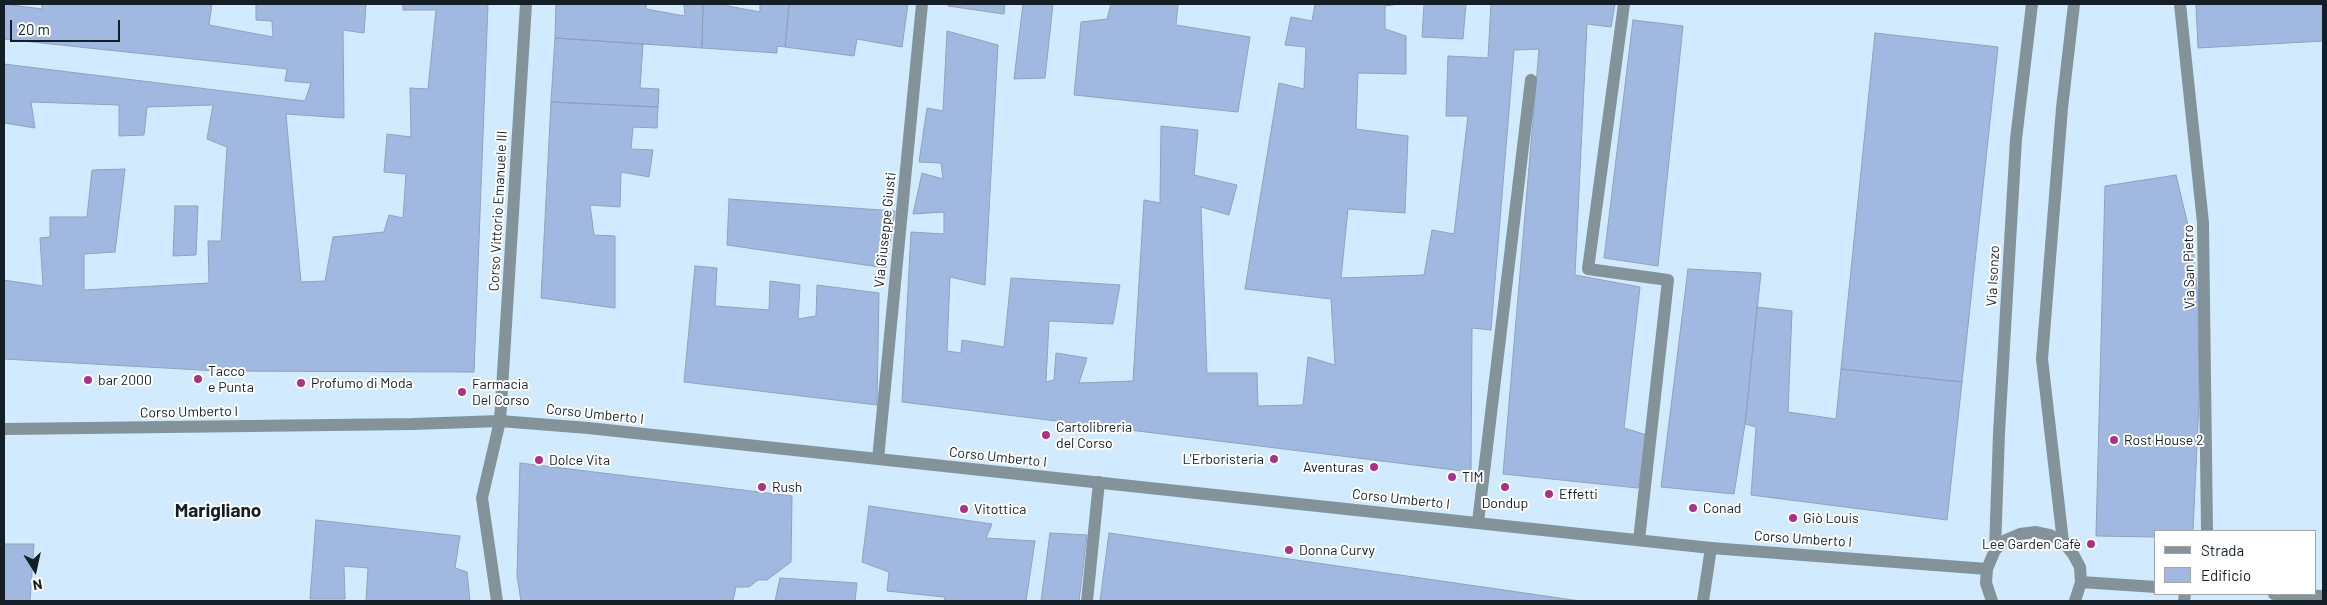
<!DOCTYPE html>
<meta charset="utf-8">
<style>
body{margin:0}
#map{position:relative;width:2327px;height:605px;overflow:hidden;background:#d2eafd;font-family:Barlow,sans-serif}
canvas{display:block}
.frame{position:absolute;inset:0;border:5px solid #131e27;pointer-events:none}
.legend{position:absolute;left:2154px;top:530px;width:162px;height:65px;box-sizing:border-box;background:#fff;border:1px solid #a1a5a9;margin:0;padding:6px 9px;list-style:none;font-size:15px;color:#131e27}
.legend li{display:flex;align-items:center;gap:10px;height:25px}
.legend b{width:25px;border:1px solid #a1a5a9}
.north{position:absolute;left:10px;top:545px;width:50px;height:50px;-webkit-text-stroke:4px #fff;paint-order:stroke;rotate:170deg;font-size:14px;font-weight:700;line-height:20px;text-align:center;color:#131e27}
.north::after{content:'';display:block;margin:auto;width:18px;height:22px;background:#131e27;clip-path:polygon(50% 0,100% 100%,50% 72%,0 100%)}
.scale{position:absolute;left:10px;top:20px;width:110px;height:22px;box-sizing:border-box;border:2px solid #131e27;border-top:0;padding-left:6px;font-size:15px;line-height:18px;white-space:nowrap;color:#131e27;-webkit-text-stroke:4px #fff;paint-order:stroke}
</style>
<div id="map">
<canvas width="2327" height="605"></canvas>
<div class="frame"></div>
<ul class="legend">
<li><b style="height:6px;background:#839399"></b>Strada</li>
<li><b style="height:14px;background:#a1b8e0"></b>Edificio</li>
</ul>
<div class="north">N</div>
<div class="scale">20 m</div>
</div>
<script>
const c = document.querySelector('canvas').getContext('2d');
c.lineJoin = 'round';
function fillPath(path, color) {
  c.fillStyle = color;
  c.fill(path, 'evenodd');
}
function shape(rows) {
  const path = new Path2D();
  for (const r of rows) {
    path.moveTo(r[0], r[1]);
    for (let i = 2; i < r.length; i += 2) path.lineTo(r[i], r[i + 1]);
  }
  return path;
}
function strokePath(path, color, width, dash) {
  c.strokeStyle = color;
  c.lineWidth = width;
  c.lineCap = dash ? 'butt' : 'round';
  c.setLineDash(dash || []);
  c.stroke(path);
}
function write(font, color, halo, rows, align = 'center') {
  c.font = font + ' Barlow,sans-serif';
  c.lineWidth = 4;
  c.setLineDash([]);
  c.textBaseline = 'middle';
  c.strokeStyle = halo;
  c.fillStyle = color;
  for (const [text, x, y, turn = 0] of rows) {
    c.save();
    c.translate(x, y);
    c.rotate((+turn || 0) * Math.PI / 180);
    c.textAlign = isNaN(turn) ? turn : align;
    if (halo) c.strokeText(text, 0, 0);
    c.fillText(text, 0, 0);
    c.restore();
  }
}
const building = shape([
 [4,4,42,9,42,4,212,4,209,25,273,37,272,21,256,20,256,4,366,4,364,33,343,30,344,118,286,114,301,282,325,281,333,237,384,232,389,215,403,218,406,174,384,172,387,134,411,137,410,88,428,89,436,10,403,10,403,4,488,4,474,372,218,371,4,359,4,280,43,286,40,238,50,237,50,217,87,217,92,170,125,169,115,252,84,254,84,290,209,283,208,241,221,241,227,147,207,139,213,105,147,107,144,135,119,136,119,105,31,102,35,128,4,123,4,64,305,101,311,83,285,81,287,69,4,39,4,4],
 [556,4,646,4,646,9,685,16,684,4,703,4,702,48,555,38,556,4],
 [703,4,728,4,728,6,760,12,760,4,789,4,785,47,777,46,777,53,702,48,703,4],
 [789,4,908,4,902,47,857,39,854,56,785,47,789,4],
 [948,4,1005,4,1004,14,948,6,948,4],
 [1023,4,1053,4,1045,78,1014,79,1023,4],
 [1111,4,1178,4,1176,25,1250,37,1238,112,1074,95,1081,22,1107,19,1111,4],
 [1315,4,1399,4,1385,6,1385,29,1406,36,1406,74,1358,73,1356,129,1408,136,1405,213,1348,209,1341,278,1424,275,1432,230,1454,234,1468,116,1446,116,1448,56,1488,58,1491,4,1615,4,1611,27,1587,24,1575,275,1640,287,1624,428,1647,435,1638,488,1503,474,1539,49,1514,50,1491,330,1472,328,1471,472,902,402,911,232,944,234,944,212,913,214,922,173,943,179,941,163,919,162,927,108,943,111,947,31,998,45,985,285,950,277,947,351,961,353,962,340,1004,347,1011,278,1120,285,1113,324,1049,321,1046,382,1054,380,1056,353,1087,358,1079,383,1133,381,1144,200,1160,203,1161,126,1198,130,1194,175,1237,185,1229,215,1201,207,1207,373,1257,373,1258,406,1303,405,1308,357,1335,365,1331,299,1245,289,1279,83,1304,89,1306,47,1285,45,1291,17,1312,21,1315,4],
 [1424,4,1466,4,1463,39,1422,37,1424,4],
 [2196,4,2323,4,2323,41,2198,48,2196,4],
 [1633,20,1683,26,1658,266,1604,258,1633,20],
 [1875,33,1998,47,1962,382,1841,369,1875,33],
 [555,38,643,44,640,88,659,89,658,107,551,102,555,38],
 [551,102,658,107,657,128,633,127,631,149,653,150,649,177,621,172,620,207,590,205,594,235,615,236,615,308,541,298,551,102],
 [2176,175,2193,246,2198,300,2199,402,2193,531,2156,531,2156,537,2096,536,2105,186,2176,175],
 [729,199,895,211,886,268,727,245,729,199],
 [175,206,198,206,196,255,173,256,175,206],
 [695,266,717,268,715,306,769,310,770,281,800,285,798,319,816,316,817,285,879,293,877,405,684,382,695,266],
 [1688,269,1761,273,1745,424,1734,494,1661,487,1688,269],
 [1757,307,1792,311,1788,412,1836,419,1841,369,1962,382,1947,520,1751,495,1756,427,1745,424,1757,307],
 [520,463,792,496,791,562,767,580,758,580,749,587,736,587,733,601,521,601,517,576,520,463],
 [869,506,992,524,986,538,1035,541,1026,601,945,601,944,597,887,591,889,572,862,562,869,506],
 [316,520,460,536,455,568,467,572,470,601,366,601,368,568,344,566,345,599,310,599,316,520],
 [1050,533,1087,535,1079,601,1041,601,1050,533],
 [1109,533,1580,601,1100,601,1109,533],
 [4,544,34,544,30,601,4,601,4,544],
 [780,578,857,583,855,601,775,601,780,578]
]);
const service = shape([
 [1624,4,1588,269,1668,280,1639,540],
 [1478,522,1531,80]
]);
const minor = shape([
 [2180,4,2203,223,2207,531],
 [878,459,922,4],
 [2063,542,2042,359,2062,108,2074,4],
 [1995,550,1999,433,2016,139,2032,4],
 [497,601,482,498,500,421],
 [1087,601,1099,482],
 [1703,601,1711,548],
 [2184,601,2185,594]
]);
const tertiary = shape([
 [500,421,526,4],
 [4,429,413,424,500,421,588,428,1711,548,1987,569],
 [2081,582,2156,587],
 [2274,594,2323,596],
 [1992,601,1986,583,1987,569,1995,550,2006,540,2020,534,2036,532,2050,535,2063,542,2073,554,2080,567,2081,582,2075,601]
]);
const markers = [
 [198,379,5,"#a83289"],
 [88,380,5,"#a83289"],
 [301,383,5,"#a83289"],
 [462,392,5,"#a83289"],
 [1046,435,5,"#a83289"],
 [2114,440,5,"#a83289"],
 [1274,459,5,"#a83289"],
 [539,460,5,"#a83289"],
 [1374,467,5,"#a83289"],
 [1452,477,5,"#a83289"],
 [762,487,5,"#a83289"],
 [1505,487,5,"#a83289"],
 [1549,494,5,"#a83289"],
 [1693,508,5,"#a83289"],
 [964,509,5,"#a83289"],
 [1793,518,5,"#a83289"],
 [2091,544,5,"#a83289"],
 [1289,550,5,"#a83289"]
];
const streetNames = [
 ["Corso Vittorio Emanuele III",498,211,-87],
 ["Via Giuseppe Giusti",885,230,-84],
 ["Via San Pietro",2189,267,-91],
 ["Via Isonzo",1993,276,-87],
 ["Corso Umberto I",189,412,-1],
 ["Corso Umberto I",595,414,6],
 ["Corso Umberto I",998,457,6],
 ["Corso Umberto I",1401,499,6],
 ["Corso Umberto I",1803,539,4]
];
const poiNames = [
 ["Tacco",208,371],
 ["e Punta",208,387],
 ["bar 2000",98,380],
 ["Profumo di Moda",311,383],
 ["Farmacia",472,384],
 ["Del Corso",472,400],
 ["Cartolibreria",1056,427],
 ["del Corso",1056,443],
 ["Rost House 2",2124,440],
 ["L'Erboristeria",1264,459,"right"],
 ["Dolce Vita",549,460],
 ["Aventuras",1364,467,"right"],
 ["TIM",1462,477],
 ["Rush",772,487],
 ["Effetti",1559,494],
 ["Dondup",1505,503,"center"],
 ["Conad",1703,508],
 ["Vitottica",974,509],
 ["Giò Louis",1803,518],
 ["Lee Garden Cafè",2081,544,"right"],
 ["Donna Curvy",1299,550]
];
const districtNames = [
 ["Marigliano",218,511]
];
fillPath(building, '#a1b8e0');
strokePath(building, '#91a1bd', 1);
strokePath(service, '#839399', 12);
strokePath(minor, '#839399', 12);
strokePath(tertiary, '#839399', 12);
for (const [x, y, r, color] of markers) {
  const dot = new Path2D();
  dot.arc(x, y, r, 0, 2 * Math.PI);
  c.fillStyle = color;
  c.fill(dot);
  strokePath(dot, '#fff', 2);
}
write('14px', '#131e27', '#fff', streetNames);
write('14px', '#131e27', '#fff', poiNames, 'left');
write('bold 19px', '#131e27', '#fff', districtNames);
</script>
